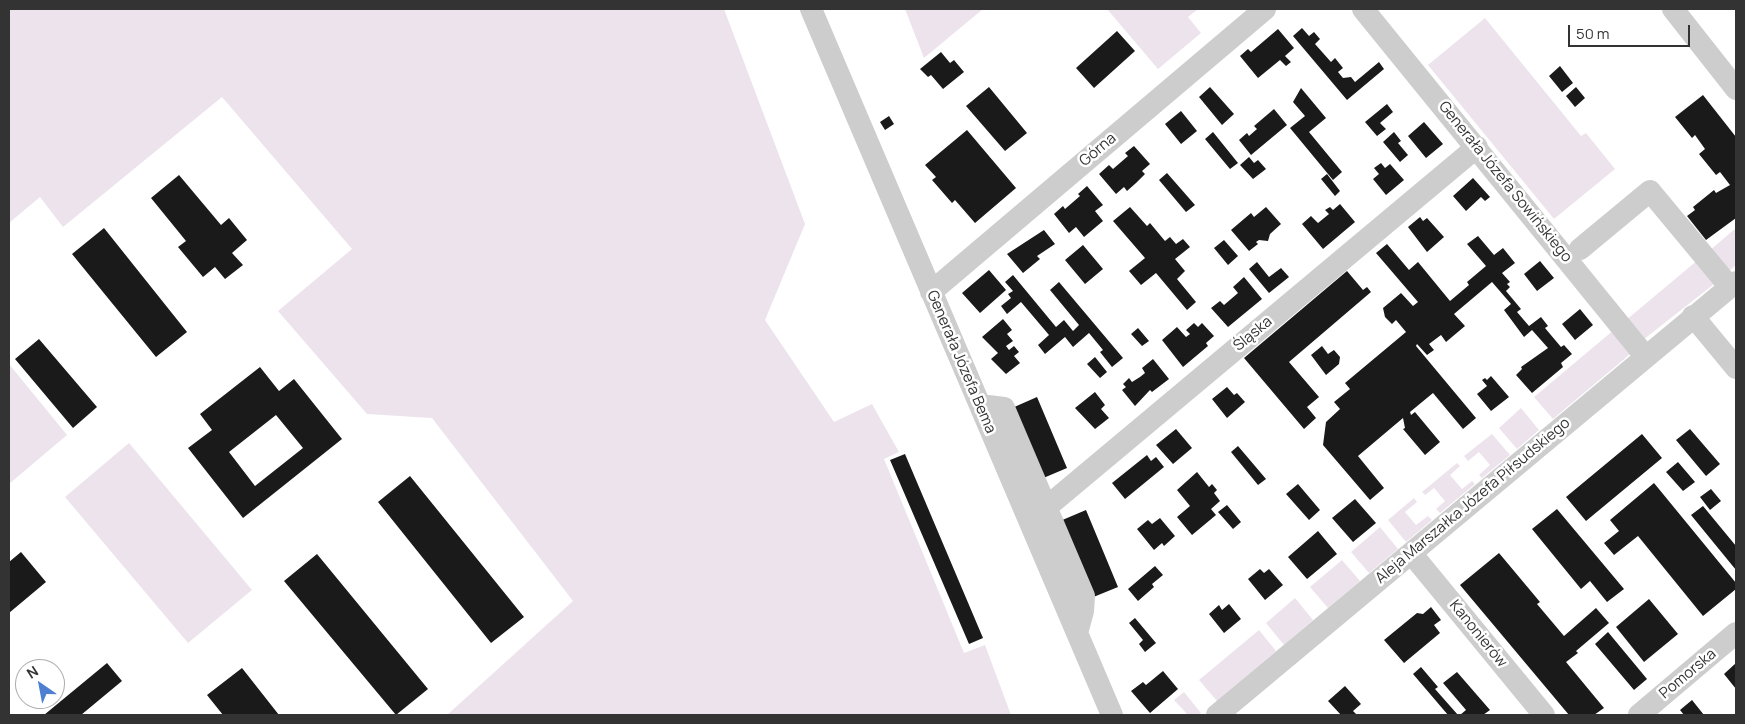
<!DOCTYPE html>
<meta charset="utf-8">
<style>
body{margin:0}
#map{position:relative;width:1745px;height:724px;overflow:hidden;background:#fff;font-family:Manrope,sans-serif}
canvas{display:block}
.frame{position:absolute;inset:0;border:10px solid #333;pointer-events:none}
.north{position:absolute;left:15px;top:659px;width:50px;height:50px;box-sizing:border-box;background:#fff;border:1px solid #adadad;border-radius:50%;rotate:327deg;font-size:14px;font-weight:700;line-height:20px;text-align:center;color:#333}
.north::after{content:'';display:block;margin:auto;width:18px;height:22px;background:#4e7fd1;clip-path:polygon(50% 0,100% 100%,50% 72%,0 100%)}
.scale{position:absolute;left:1568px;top:25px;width:122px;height:22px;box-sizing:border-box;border:2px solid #333;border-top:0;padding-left:6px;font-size:15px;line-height:18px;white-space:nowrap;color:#333;-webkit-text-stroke:4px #fff;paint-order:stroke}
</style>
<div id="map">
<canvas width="1745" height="724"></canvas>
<div class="frame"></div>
<div class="north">N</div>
<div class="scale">50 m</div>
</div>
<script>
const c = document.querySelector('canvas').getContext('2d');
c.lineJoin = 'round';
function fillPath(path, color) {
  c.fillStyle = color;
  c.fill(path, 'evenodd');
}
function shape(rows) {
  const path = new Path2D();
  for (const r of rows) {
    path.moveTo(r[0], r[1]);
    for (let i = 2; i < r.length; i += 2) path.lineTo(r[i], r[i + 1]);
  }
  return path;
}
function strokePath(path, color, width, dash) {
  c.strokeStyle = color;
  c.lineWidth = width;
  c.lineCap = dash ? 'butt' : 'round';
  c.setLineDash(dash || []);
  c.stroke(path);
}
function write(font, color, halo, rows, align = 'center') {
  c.font = font + ' Manrope,sans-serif';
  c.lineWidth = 5;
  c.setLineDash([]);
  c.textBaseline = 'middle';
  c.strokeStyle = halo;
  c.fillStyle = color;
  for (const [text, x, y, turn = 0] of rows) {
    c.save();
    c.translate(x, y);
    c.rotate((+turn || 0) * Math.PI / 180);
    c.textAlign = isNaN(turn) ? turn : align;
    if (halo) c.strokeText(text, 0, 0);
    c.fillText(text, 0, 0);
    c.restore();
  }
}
const green = shape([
 [9,9,724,9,805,224,765,320,834,422,872,404,899,452,884,459,964,653,985,645,1011,715,447,715,573,601,432,418,367,414,278,311,352,249,222,97,63,227,40,197,9,223],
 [905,9,983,9,924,58],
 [1107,9,1198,9,1188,17,1201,33,1158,69],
 [1485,18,1581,136,1586,133,1615,169,1554,219,1428,65],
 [1736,228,1736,265,1729,271,1709,251],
 [1699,259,1714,284,1643,340,1625,321],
 [1615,329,1630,351,1629,355,1553,419,1534,397],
 [9,364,67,435,9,484],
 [1521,408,1539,430,1517,449,1499,428],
 [1492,434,1510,455,1482,478,1479,475,1490,465,1479,452,1468,461,1464,456],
 [129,443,252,590,188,643,65,497],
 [1457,463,1460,466,1450,475,1462,489,1472,481,1475,484,1440,513,1436,509,1445,501,1434,488,1425,495,1422,492],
 [1414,498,1417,502,1405,512,1416,525,1428,516,1432,520,1406,542,1388,520],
 [1380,527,1398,549,1369,573,1351,552],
 [1342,560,1360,581,1328,608,1310,587],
 [1295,598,1313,620,1284,645,1266,623],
 [1259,630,1276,651,1217,701,1199,680],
 [1184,692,1201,713,1198,715,1188,715,1174,700]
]);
const building = shape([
 [1302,28,1309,36,1314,32,1320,39,1315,44,1331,62,1335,58,1343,68,1338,72,1343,78,1351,77,1355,82,1379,62,1384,69,1347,100,1293,36],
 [1278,29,1294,48,1285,56,1291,62,1286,66,1280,60,1258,78,1240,56,1248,49,1251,52],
 [1117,31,1135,51,1094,88,1076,68],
 [941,52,950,63,954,60,964,72,943,89,931,75,928,77,920,69],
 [1560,66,1573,83,1562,92,1549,76],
 [989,87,1027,133,1005,151,966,106],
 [1210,87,1234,114,1222,125,1199,97],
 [1576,87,1585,98,1575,107,1566,96],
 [1301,88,1326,118,1309,132,1342,172,1333,180,1290,128,1305,116,1293,102],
 [1703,95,1736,137,1736,218,1706,240,1687,216,1695,210,1693,207,1714,190,1716,193,1730,185,1720,172,1716,175,1699,154,1705,149,1695,135,1692,138,1675,117],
 [1387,104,1393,112,1380,123,1386,129,1377,136,1365,122],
 [1274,109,1287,125,1251,155,1239,140,1247,133,1249,136,1257,129,1254,126],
 [1181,111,1197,131,1181,144,1165,124],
 [889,116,894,124,885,130,880,122],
 [1424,122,1443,144,1426,158,1408,136],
 [967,130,1016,188,975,223,955,200,952,203,932,180,936,177,925,165],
 [1213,132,1238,163,1230,169,1205,139],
 [1394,132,1401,141,1398,143,1408,155,1400,162,1383,142],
 [1134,146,1150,164,1142,171,1145,174,1136,183,1127,191,1124,187,1116,194,1099,174,1109,165,1113,169,1128,156,1125,153],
 [1249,157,1254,163,1258,160,1266,169,1253,179,1240,165],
 [1381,163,1385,168,1390,164,1404,180,1386,195,1373,179,1379,174,1374,168],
 [1167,173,1195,205,1186,212,1159,180],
 [1327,174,1340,191,1335,196,1321,179],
 [179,175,221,225,229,218,247,240,232,253,243,265,225,279,215,267,203,277,178,247,186,241,151,198],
 [1473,178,1490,197,1485,201,1481,197,1466,211,1453,196],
 [1087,186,1103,205,1095,211,1103,221,1084,237,1076,227,1069,233,1054,214,1063,206,1065,209,1080,196,1078,194],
 [1340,204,1355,222,1323,249,1302,224,1311,216,1318,223,1329,214,1325,210,1330,207,1333,210],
 [1130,207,1147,226,1150,223,1165,241,1170,237,1176,244,1183,239,1190,247,1175,259,1185,271,1177,279,1196,302,1187,310,1156,273,1141,285,1129,271,1145,258,1113,221],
 [1266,207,1281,224,1270,234,1268,241,1259,240,1256,242,1258,244,1249,251,1231,230,1251,213,1254,217],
 [1420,217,1423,221,1427,218,1444,237,1427,252,1408,227],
 [104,228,187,332,156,357,72,254],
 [1044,230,1055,244,1037,256,1040,259,1023,273,1007,254],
 [1478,236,1494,255,1503,248,1515,263,1502,273,1510,282,1507,284,1510,287,1506,291,1521,309,1517,312,1529,326,1541,317,1548,326,1545,328,1561,347,1564,345,1572,354,1561,363,1563,367,1532,393,1516,375,1522,369,1521,367,1548,348,1532,330,1524,337,1504,310,1511,304,1492,282,1454,314,1465,326,1446,342,1441,335,1429,344,1434,350,1427,355,1417,344,1416,346,1476,418,1463,429,1433,393,1410,412,1411,415,1415,412,1440,442,1425,455,1403,429,1405,428,1403,418,1358,456,1384,488,1370,500,1323,445,1326,422,1340,409,1334,402,1350,389,1345,383,1406,332,1396,320,1392,324,1385,317,1383,308,1401,293,1413,306,1418,302,1376,253,1387,244,1409,270,1418,262,1450,301,1469,285,1467,282,1486,266,1467,244],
 [1224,240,1238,256,1228,265,1214,248],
 [1083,245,1103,269,1085,284,1065,260],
 [1540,261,1554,278,1537,291,1524,274],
 [1257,262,1269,277,1281,268,1289,277,1269,293,1249,269],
 [989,270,1006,290,980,313,962,293],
 [1347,271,1363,290,1367,287,1371,292,1289,362,1319,397,1307,407,1316,418,1304,429,1244,358],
 [1013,275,1056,327,1064,320,1073,331,1079,325,1050,290,1059,282,1123,358,1112,367,1100,352,1103,350,1089,333,1073,347,1065,337,1045,354,1038,345,1049,335,1021,302,1007,314,1001,306,1011,298,1008,294,1013,291,1005,282],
 [1244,277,1262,299,1228,327,1211,308,1220,301,1224,305,1238,293,1233,287],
 [1580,309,1593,325,1575,340,1562,324],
 [1003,319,1012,330,1007,334,1013,341,1006,346,1009,350,1014,346,1019,352,1014,356,1020,363,1006,374,991,359,998,353,982,337],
 [1194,323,1198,327,1202,323,1214,336,1206,343,1208,346,1183,367,1162,340,1177,327,1186,337,1190,334,1186,330],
 [1138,328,1149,341,1142,346,1131,334],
 [39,339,97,407,73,428,15,359],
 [1322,346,1328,354,1334,350,1340,357,1339,364,1326,375,1311,355],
 [1095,357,1107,372,1100,378,1087,364],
 [1153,359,1169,379,1152,392,1150,390,1135,406,1122,390,1126,387,1123,384,1129,378,1132,382,1140,377,1145,373,1142,368],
 [260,367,279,391,294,379,342,439,243,518,188,448,212,430,200,414],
 [276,415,303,448,255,486,229,452],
 [1491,376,1509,397,1491,411,1477,394,1487,386,1482,380,1485,378,1487,380],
 [1227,387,1234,395,1237,393,1245,402,1227,418,1212,399],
 [1095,392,1105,405,1101,409,1109,418,1095,429,1075,408],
 [1037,397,1067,468,1041,479,1012,408],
 [1176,429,1192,448,1173,464,1156,445],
 [1690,429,1720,464,1706,476,1676,440],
 [1642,434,1662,458,1586,521,1566,497],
 [1238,446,1266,479,1258,485,1231,452],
 [905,454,983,638,969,644,890,460],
 [1147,455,1151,461,1156,457,1164,467,1125,499,1112,483],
 [1678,462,1695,482,1683,491,1666,472],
 [1197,472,1209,487,1212,484,1217,490,1214,493,1220,501,1211,509,1216,515,1192,535,1177,517,1190,506,1177,490],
 [410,476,524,617,491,643,378,502],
 [1654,483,1736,583,1736,589,1703,616,1638,536,1614,555,1604,543,1619,531,1610,520],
 [1298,484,1320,510,1309,520,1286,494],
 [1711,489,1721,501,1710,510,1700,497],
 [1355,499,1376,523,1353,542,1332,518],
 [1227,505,1241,522,1233,529,1218,512],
 [1703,506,1736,546,1736,570,1691,515],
 [1557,509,1624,589,1607,602,1590,581,1581,589,1532,529],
 [1086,510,1118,587,1091,598,1060,521],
 [1160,518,1175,536,1164,546,1162,543,1154,550,1137,529,1148,520,1152,524],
 [1318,531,1337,554,1307,579,1288,557],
 [21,552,46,582,9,613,9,562],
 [1499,553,1540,602,1537,604,1564,636,1596,608,1609,623,1576,651,1578,653,1566,662,1604,708,1594,715,1569,715,1460,585],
 [317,554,428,689,396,715,284,581],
 [1155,566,1163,575,1152,584,1154,587,1138,601,1128,589],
 [1260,569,1264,573,1269,569,1283,585,1265,600,1248,579],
 [1649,599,1678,634,1644,662,1616,627],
 [1229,604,1241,619,1224,633,1209,614,1219,605,1222,610],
 [1431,607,1441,620,1434,625,1440,633,1404,663,1384,640,1417,613,1423,614],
 [1135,618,1156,643,1145,652,1139,644,1143,640,1129,623],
 [1608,632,1647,679,1634,690,1595,644],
 [107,663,122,681,81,715,44,715],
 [1736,663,1736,689,1724,674],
 [1421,667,1438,687,1435,689,1458,715,1448,715,1413,674],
 [242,668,279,715,223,715,207,695],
 [1163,671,1178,689,1150,713,1131,691,1143,682,1146,685],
 [1457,672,1490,710,1483,715,1460,715,1466,710,1443,683],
 [1345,686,1361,704,1353,711,1357,715,1341,715,1328,701],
 [1692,700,1704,715,1684,715,1680,710]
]);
const minor = shape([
 [811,9,1112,715],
 [1363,9,1645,356],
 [1673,9,1736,89],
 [1580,249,1650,191,1729,286],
 [931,292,1265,9],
 [1693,316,1736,368],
 [980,405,1004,408,1084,596,1083,611,1077,633],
 [1030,521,1477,147],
 [1411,553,1544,715],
 [1217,715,1736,282],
 [1639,715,1736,633]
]);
const streetNames = [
 ["Górna",1098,150,-40],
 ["Generała Józefa Sowińskiego",1505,182,51],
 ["Śląska",1253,334,-40],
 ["Generała Józefa Bema",961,362,67],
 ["Aleja Marszałka Józefa Piłsudskiego",1473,501,-40],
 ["Kanonierów",1478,634,51],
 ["Pomorska",1688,674,-40]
];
fillPath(green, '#ede3ec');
fillPath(building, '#1a1a1a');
strokePath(minor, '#cdcdcd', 22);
write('15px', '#333', '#fff', streetNames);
</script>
